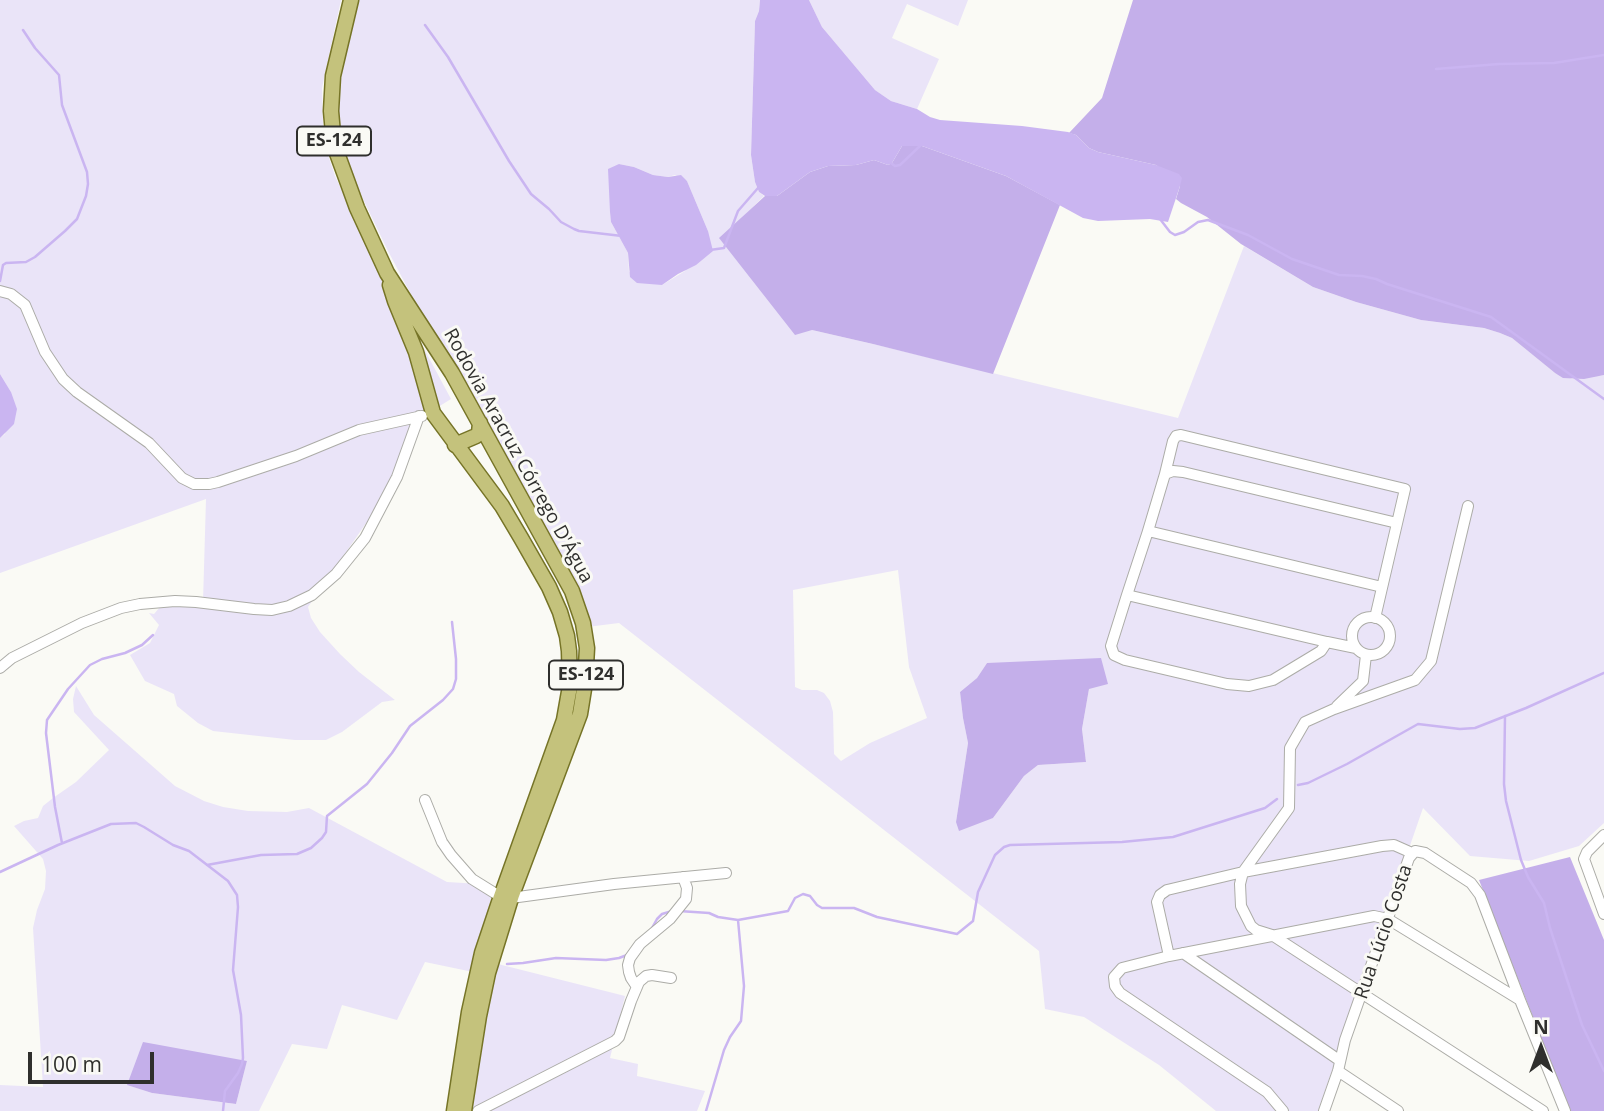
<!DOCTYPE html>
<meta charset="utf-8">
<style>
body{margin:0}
#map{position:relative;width:1604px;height:1111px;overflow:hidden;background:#fafaf5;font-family:"Open Sans",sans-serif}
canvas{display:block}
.north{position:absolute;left:1506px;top:1013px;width:70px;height:70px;-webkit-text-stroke:5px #fafaf5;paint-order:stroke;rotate:0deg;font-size:19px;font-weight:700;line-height:28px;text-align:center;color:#2f2f2d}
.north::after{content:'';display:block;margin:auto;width:24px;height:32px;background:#2f2f2d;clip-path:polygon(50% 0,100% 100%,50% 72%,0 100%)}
.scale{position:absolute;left:28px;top:1052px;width:126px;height:32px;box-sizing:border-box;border:4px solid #2f2f2d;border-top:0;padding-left:9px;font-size:21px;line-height:24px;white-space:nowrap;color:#2f2f2d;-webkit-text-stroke:5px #fafaf5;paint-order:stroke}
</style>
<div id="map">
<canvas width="1604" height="1111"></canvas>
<div class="north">N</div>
<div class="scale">100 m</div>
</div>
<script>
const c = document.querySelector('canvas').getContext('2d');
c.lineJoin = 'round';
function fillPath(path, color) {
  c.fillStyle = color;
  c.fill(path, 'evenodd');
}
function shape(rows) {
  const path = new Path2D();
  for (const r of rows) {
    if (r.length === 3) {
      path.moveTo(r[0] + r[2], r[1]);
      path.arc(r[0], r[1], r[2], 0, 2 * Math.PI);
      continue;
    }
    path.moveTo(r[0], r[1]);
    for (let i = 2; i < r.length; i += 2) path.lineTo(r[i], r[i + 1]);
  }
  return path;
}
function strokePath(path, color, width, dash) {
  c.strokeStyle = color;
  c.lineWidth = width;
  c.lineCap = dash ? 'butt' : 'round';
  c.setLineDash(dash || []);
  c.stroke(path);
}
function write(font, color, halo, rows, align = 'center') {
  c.font = font + ' "Open Sans",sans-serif';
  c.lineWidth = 6;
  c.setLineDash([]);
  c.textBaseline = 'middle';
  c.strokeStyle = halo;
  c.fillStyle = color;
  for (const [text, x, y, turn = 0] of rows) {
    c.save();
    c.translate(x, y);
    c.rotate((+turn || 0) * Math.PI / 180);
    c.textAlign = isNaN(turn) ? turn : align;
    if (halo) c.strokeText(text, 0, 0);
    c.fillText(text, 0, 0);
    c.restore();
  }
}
const green = shape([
 [0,0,341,0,322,88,323,126,327,152,335,176,362,233,451,399,430,412,424,418,398,477,308,607,311,618,320,632,340,654,359,672,395,700,382,702,342,732,326,740,295,740,213,731,198,723,177,706,174,694,145,681,130,655,150,643,159,625,149,613,154,614,167,599,203,602,206,499,0,573,0,438,5,434,11,392,0,374],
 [356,0,760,0,759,11,755,21,751,155,755,182,759,192,764,196,720,239,812,330,873,344,1178,418,1244,246,1313,287,1356,302,1421,320,1484,328,1500,333,1512,338,1555,373,1573,379,1604,375,1604,823,1579,846,1529,861,1470,856,1423,808,1318,1111,1216,1111,1159,1065,1084,1017,1045,1009,1039,951,619,623,587,627,388,251,350,172,339,137,337,113,339,77],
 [619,164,634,167,653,175,668,177,675,175,687,181,708,231,685,271,662,285,629,272,628,253,611,222,610,202],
 [898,570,909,667,927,718,870,743,841,761,834,754,833,712,830,701,824,693,817,690,802,690,795,687,793,590],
 [987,663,1089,689,1082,729,1086,762,1038,765,1024,776,993,818,956,822,968,743,963,718,960,692,977,678],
 [809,0,968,0,958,26,907,4,892,38,939,59,917,109,891,101,875,90,822,27],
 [76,686,94,715,175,786,204,801,223,807,248,811,287,812,309,808,447,882,480,884,493,890,473,972,425,962,397,1020,342,1005,327,1049,292,1044,259,1111,0,1111,0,1085,43,1087,33,928,37,910,45,889,46,871,43,859,14,826,24,821,38,818,43,806,53,798,76,782,109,750,74,712,73,699],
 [247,1061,236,1104,152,1093,128,1085],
 [490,962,625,996,610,1058,638,1064,637,1076,705,1091,697,1111,465,1111]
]);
const forest = shape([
 [1133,0,1604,0,1604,375,1584,379,1563,378,1555,373,1512,338,1500,333,1484,328,1421,320,1356,302,1313,287,1241,244,1207,217,1181,203,1176,199,1180,186,1156,165,1098,152,1089,148,1076,135,1069,133,1102,98],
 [902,146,922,146,1006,176,1060,205,993,374,873,344,812,330,795,335,719,238,765,196,777,196,810,172,828,166,856,165,874,160,888,165,892,163],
 [1101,658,1108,684,1089,689,1082,729,1086,762,1038,765,1024,776,993,818,959,831,956,822,968,743,963,718,960,692,977,678,987,663],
 [1570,857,1604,940,1604,1111,1570,1111,1479,880],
 [143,1042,247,1061,236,1104,152,1093,127,1085]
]);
const water = shape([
 [760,0,809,0,822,27,875,90,891,101,917,109,930,117,940,120,1022,126,1068,132,1076,135,1089,148,1098,152,1156,165,1179,174,1182,178,1180,186,1168,222,1150,219,1098,221,1083,218,1006,176,922,146,902,146,892,163,888,165,874,160,856,165,828,166,810,172,777,196,765,196,759,192,755,182,751,155,755,21,759,11],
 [619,164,634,167,653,175,668,177,681,175,687,181,708,231,713,251,696,265,678,274,662,285,637,283,630,277,628,253,611,222,610,212,608,169],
 [0,374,11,392,17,409,14,424,0,438]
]);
const stream = shape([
 [425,25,448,57,509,161,531,194,549,209,561,222,574,229,579,231,622,236],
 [1436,69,1499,64,1554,63,1604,55],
 [888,161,895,166,900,165,921,145],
 [1160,219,1170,232,1175,235,1184,232,1198,222,1208,220,1248,235,1292,259,1339,275,1362,276,1376,279,1387,284,1491,317,1604,399],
 [710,250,724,248,738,211,758,188],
 [0,281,3,265,6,263,26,262,35,257,65,231,77,219,86,196,88,184,87,172,62,105,59,75,35,48,23,30],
 [1505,716,1504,784,1506,801,1521,860,1528,877,1544,903,1550,928,1582,1025,1604,1071],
 [1298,785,1308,783,1347,764,1418,724,1460,729,1475,728,1526,708,1604,673],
 [62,843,55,807,46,733,47,720,68,689,90,665,102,659,125,653,142,645,153,635],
 [207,865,261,855,297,854,311,848,322,838,326,832,327,816,367,784,392,753,410,726,443,700,453,689,456,679,456,659,452,622],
 [0,872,58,845,111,824,136,823,144,827,173,845,189,851,228,881,237,895,238,907,233,970,241,1015,243,1058,242,1064,238,1073,225,1091,223,1111],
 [679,911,709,913,718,917,738,920,788,911,795,898,803,894,810,896,817,905,822,908,854,908,877,917,957,934,973,921,978,892,995,855,1004,847,1010,845,1122,842,1173,837,1265,808,1277,799],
 [652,928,657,919,662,914,672,911],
 [507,964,523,963,556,958,606,960,619,958,627,955],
 [706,1111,724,1050,730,1037,741,1021,744,986,738,920]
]);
const minor = shape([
 [0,291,11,294,25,305,45,352,63,379,77,392,149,443,182,478,194,484,209,484,218,482,296,456,359,430,422,416],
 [1165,474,1173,441,1176,436,1181,435,1405,489,1375,618],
 [1468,506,1431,661,1415,680,1334,709,1305,722,1290,748,1289,808,1243,872,1240,884,1241,906,1251,926,1256,930,1272,935,1543,1111],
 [1382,587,1148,531,1165,474,1173,471,1183,472,1397,523],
 [1127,595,1327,642,1321,651,1273,680,1249,686,1227,684,1125,660,1114,655,1111,646,1127,595,1148,531],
 [1371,636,19],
 [1327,642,1356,648],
 [0,668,12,658,82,623,121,608,140,604,175,601,196,602,254,609,272,610,289,606,312,595,336,574,365,538,397,477,419,416],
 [1337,706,1363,681,1366,655],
 [425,800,442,842,451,855,472,879,501,897],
 [1604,835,1587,852,1584,859,1604,914],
 [511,898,614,884,726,873],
 [1183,953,1339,1060],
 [1169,956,1157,902,1160,895,1167,890,1243,872,1382,846,1394,845,1412,853],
 [637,987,631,978,629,972,628,965,630,958,640,944,670,919,686,899,687,888,683,877],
 [1338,1071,1398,1111],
 [478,1111,615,1041,619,1037,631,1001,639,982,646,976,652,975,671,978],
 [1283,1111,1267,1092,1120,993,1115,986,1114,977,1122,968,1169,956,1374,916,1388,919,1520,1000],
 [1324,1111,1338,1071,1345,1040,1409,858,1415,851,1425,853,1471,883,1480,895,1520,1000,1565,1111]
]);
const primary = shape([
 [351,0,333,76,331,111,334,145,345,175,357,208,387,273,452,373,572,591,583,623,587,648,585,683,580,714,512,895,488,973,479,1016,464,1111],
 [390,285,395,301,416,352,433,413,502,506,521,538,549,587,560,612,567,636,569,651,570,686,564,720,499,902,482,953,469,1012,454,1111],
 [455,445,476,436,479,433,480,423]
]);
const shields = [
 [334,141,74],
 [586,675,74]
];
const shieldNames = [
 ["ES-124",334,141],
 ["ES-124",586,675]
];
const streetNames = [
 ["Rodovia Aracruz Córrego D'Água",518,456,61],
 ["Rua Lúcio Costa",1384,932,-71]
];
fillPath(green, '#eae4f8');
fillPath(forest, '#c4afea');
fillPath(water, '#cab5f1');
strokePath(stream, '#cab5f1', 2.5);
strokePath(minor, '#acaca7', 12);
strokePath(primary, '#767427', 17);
strokePath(minor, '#fff', 10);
strokePath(primary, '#c4c27c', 14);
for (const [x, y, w] of shields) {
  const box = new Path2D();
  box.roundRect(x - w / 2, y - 14.5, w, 29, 5);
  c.fillStyle = '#fafaf5';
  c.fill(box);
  strokePath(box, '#2f2f2d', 2);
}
write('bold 18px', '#2f2f2d', null, shieldNames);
write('19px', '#2f2f2d', '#fafaf5', streetNames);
</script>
